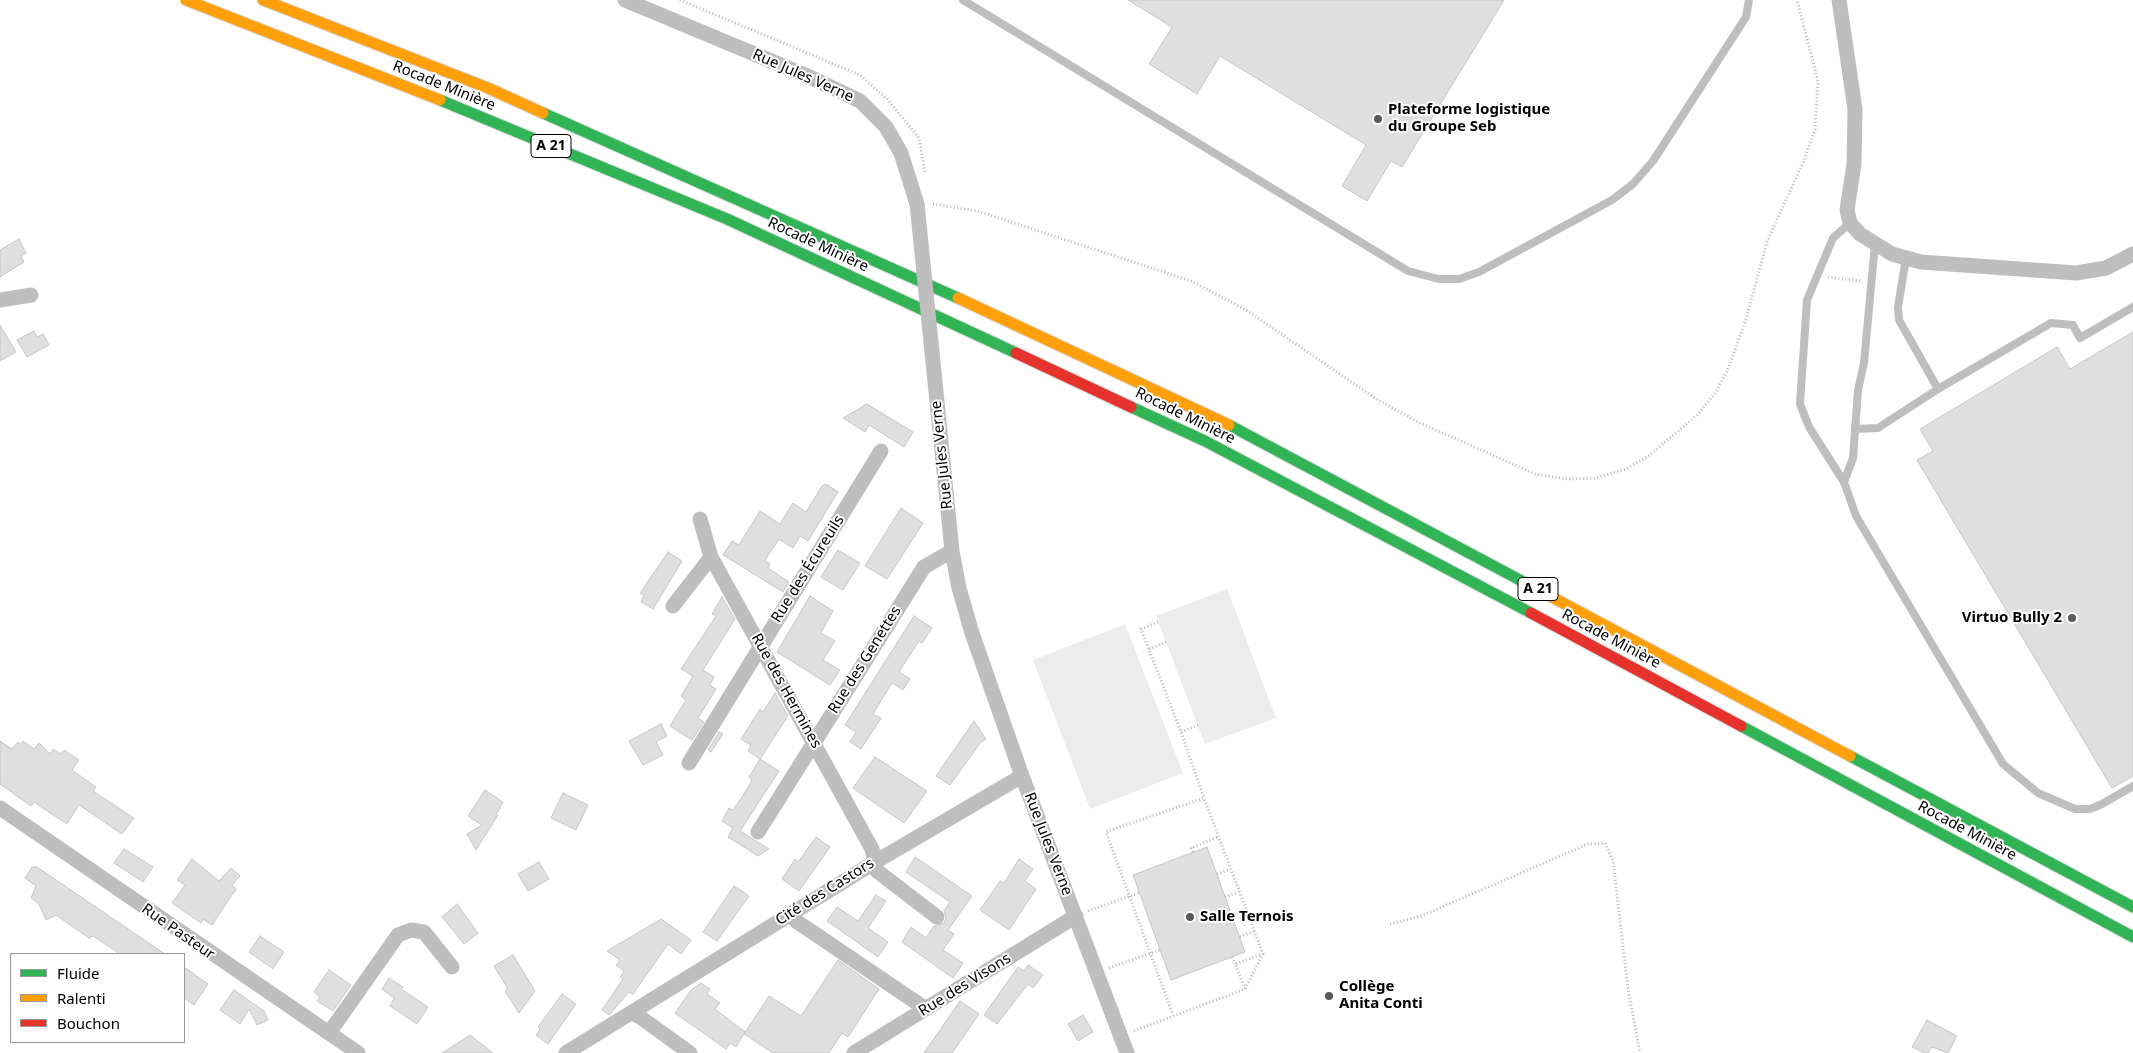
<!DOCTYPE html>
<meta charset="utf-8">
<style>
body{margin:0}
#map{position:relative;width:2133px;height:1053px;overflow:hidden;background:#fff;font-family:"Noto Sans",sans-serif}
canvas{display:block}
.legend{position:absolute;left:10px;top:953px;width:175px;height:90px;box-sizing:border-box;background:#fff;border:1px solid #999;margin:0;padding:6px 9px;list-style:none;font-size:15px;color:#000}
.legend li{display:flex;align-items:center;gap:10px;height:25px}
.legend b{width:25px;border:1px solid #999}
</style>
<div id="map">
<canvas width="2133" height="1053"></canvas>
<ul class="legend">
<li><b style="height:6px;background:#30b455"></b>Fluide</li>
<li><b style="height:6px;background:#ff9f0a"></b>Ralenti</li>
<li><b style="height:6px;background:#e5322d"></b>Bouchon</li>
</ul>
</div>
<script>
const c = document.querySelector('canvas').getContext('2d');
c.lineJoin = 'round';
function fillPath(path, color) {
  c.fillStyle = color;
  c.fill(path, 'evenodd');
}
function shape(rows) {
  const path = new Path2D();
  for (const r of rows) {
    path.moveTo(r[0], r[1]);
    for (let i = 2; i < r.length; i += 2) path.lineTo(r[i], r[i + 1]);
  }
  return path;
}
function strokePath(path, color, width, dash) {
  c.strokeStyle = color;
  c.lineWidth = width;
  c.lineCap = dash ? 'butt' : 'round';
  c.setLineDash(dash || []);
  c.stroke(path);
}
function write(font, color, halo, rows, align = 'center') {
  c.font = font + ' "Noto Sans",sans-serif';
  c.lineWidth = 4;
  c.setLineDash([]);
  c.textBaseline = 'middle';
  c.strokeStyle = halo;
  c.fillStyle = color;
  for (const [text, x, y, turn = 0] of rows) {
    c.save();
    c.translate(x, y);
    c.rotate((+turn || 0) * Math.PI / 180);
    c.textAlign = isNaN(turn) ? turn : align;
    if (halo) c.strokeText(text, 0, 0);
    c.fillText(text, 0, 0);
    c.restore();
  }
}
const green = shape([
 [1227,589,1276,718,1205,744,1156,616],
 [1125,624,1183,773,1090,809,1033,660]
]);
const building = shape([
 [1128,0,1504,0,1402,167,1391,161,1367,201,1342,186,1366,145,1220,56,1197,94,1149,64,1172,27,1128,0],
 [19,239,26,253,21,256,24,262,0,277,0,250,19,239],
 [0,325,16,352,0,361,0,325],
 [34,331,37,337,43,334,49,345,27,357,17,340,34,331],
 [2133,332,2133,776,2112,788,1917,460,1933,451,1920,429,2057,347,2070,369,2133,332],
 [867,404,913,432,904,447,869,425,865,432,843,418,867,404],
 [826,484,838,492,808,541,800,536,793,548,779,539,765,560,770,564,768,568,789,582,783,592,723,555,732,541,739,545,760,511,780,524,793,503,806,512,822,486,826,484],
 [901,508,923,523,887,579,865,566,901,508],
 [838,550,860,563,843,590,821,577,838,550],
 [668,552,682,561,653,609,641,602,644,595,640,593,668,552],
 [810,596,833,611,821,633,835,641,823,660,840,670,830,685,777,652,810,596],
 [722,597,735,619,703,670,714,677,710,685,716,689,698,718,704,722,692,740,670,726,686,700,681,696,693,676,681,669,716,616,712,614,722,597],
 [914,616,932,628,922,643,919,641,899,672,910,679,903,690,892,683,873,714,881,718,861,749,850,742,856,732,845,725,914,616],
 [775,693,788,716,760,759,748,751,751,745,741,739,760,709,763,712,775,693],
 [974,721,986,739,981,742,950,785,936,776,974,721],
 [661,724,667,736,656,742,663,755,643,765,629,741,661,724],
 [719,732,723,734,711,752,708,750,719,732],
 [0,741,12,749,18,742,21,744,23,741,34,749,39,743,50,754,53,749,61,754,64,750,79,760,72,770,96,787,93,791,134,818,122,834,79,805,67,824,34,802,31,806,0,784,0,741],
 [875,757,927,791,904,823,853,788,875,757],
 [760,759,779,771,740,831,769,849,758,856,728,837,733,828,722,821,729,808,733,810,742,797,751,782,752,779,749,777,760,759],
 [485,790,503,802,495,817,498,815,476,850,467,834,482,825,468,816,485,790],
 [563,793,588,805,576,830,551,818,563,793],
 [816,837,830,847,799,891,782,879,795,859,798,862,816,837],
 [1207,847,1245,952,1171,980,1133,875,1207,847],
 [124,849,153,867,143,882,114,863,124,849],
 [915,857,972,896,948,930,954,934,943,950,963,963,953,978,902,942,911,927,926,938,934,926,944,923,946,918,944,911,950,902,906,872,915,857],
 [192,859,219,881,231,868,240,876,232,885,236,889,212,925,203,919,201,923,172,903,185,885,177,880,192,859],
 [1019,859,1033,869,1025,881,1036,889,1009,930,980,910,1000,881,1004,883,1019,859],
 [539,862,549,879,528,891,518,874,539,862],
 [32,867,37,867,165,954,120,954,93,936,89,938,56,915,46,920,39,904,31,898,36,886,25,878,32,867],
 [734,886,749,896,717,941,703,932,734,886],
 [876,895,886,901,868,928,888,942,878,957,827,921,837,907,858,921,876,895],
 [457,904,478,933,464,944,442,917,457,904],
 [661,919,691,940,681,954,668,944,633,994,629,992,609,1015,602,1010,623,979,620,977,624,971,616,965,620,960,607,951,661,919],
 [260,936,284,952,273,969,249,952,260,936],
 [513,955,535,991,519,1013,505,991,508,989,494,966,513,955],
 [838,960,879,989,848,1037,842,1033,829,1053,773,1053,744,1034,769,996,801,1016,838,960],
 [1028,965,1043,975,1033,988,1028,984,997,1024,984,1015,1018,967,1024,971,1028,965],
 [184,967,208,984,194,1005,184,998,184,967],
 [329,970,351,985,333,1011,317,1001,320,997,314,992,329,970],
 [389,978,403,987,401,989,428,1007,417,1024,390,1006,394,998,382,989,389,978],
 [701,983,710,989,707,994,720,1003,715,1009,745,1032,736,1047,730,1043,726,1049,675,1013,691,990,701,983],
 [234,990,264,1011,268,1020,257,1025,249,1009,240,1024,220,1010,234,990],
 [562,994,576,1004,548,1044,536,1035,540,1029,538,1027,562,994],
 [960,1001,979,1014,952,1053,924,1053,960,1001],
 [1083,1015,1093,1032,1078,1041,1068,1024,1083,1015],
 [1927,1020,1957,1036,1948,1053,1932,1047,1928,1053,1924,1053,1912,1047,1927,1020],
 [470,1035,493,1053,442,1053,470,1035]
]);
const path = shape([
 [680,0,860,75,888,100,919,138,925,173],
 [933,204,978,211,1191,281,1246,310,1378,400,1420,423,1535,474,1567,479,1596,478,1626,469,1650,455,1697,415,1716,392,1729,367,1746,319,1767,242,1805,158,1815,129,1818,81,1797,0],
 [1828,277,1861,281],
 [1158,622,1141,629,1181,732,1204,798,1106,832,1173,1015],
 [1149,649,1166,642],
 [1181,732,1198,725],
 [1193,852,1191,848,1218,837],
 [1217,874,1230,869],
 [1225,897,1239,892],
 [1088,911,1139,893],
 [1390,924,1421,916,1588,844,1605,843,1613,861,1628,989,1640,1053],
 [1240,937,1254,931],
 [1232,957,1235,964],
 [1109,968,1160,950],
 [1245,989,1235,964,1262,954],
 [1134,1031,1245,989,1263,954,1204,798]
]);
const lane = shape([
 [963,0,1408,271,1439,279,1459,279,1479,272,1612,200,1633,184,1653,161,1746,17,1749,0],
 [1875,244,1864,363,1858,390,1853,458,1844,482,1856,516,2003,764,2038,793,2075,809,2090,809,2102,804,2133,786],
 [1906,258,1898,307,1899,320,1938,389],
 [1855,429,1878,428,1938,389,2051,323,2073,325,2080,338,2133,307],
 [1844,482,1809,427,1800,404,1807,300,1833,238,1850,223]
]);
const street = shape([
 [625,0,812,78,860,101,886,127,901,153,917,204],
 [1839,0,1855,109,1854,164,1847,210,1850,223,1860,234,1892,254,1921,262,2076,273,2106,268,2133,254],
 [0,300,31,295],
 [931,342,952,551,959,588,972,633,1022,776,1127,1053],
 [700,519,711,557,872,849,877,871,937,917],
 [673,606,711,557],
 [689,763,881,451],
 [0,808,358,1053],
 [758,832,924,567,952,551],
 [789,914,796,921,926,1009],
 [631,1013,640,1017,690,1053],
 [329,1033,398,935,411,930,424,932,452,967],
 [566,1053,875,862,1022,776],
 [854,1053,1076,916]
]);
const fast = shape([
 [440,100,727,219,1016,353],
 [543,113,958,298],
 [1131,407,1205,441,1531,613],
 [1229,425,1548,595],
 [1741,726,2133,937],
 [1850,756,2133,907]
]);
const slow = shape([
 [186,0,440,100],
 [263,0,488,88,543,113],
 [958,298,1229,425],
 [1548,595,1850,756]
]);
const jam = shape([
 [1016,353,1131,407],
 [1531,613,1741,726]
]);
const streetBridge = shape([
 [917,204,931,342]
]);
const markers = [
 [1378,119,5,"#595959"],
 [2072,618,5,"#595959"],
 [1190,917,5,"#595959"],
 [1329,996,5,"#595959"]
];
const shields = [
 [551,146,40],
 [1538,589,40]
];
const shieldNames = [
 ["A 21",551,146],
 ["A 21",1538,589]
];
const streetNames = [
 ["Rue Jules Verne",803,76,24],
 ["Rocade Minière",444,86,22],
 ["Rocade Minière",818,245,25],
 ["Rocade Minière",1185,416,26],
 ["Rue Jules Verne",942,455,-96],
 ["Rue des Écureuils",808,569,-58],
 ["Rocade Minière",1611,639,28],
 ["Rue des Genettes",865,660,-58],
 ["Rue des Hermines",786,691,61],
 ["Rocade Minière",1967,831,28],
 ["Rue Jules Verne",1048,844,69],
 ["Cité des Castors",825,892,-32],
 ["Rue Pasteur",178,932,35],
 ["Rue des Visons",965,985,-32]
];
const poiNames = [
 ["Plateforme logistique",1388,110],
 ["du Groupe Seb",1388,127],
 ["Virtuo Bully 2",2062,618,"right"],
 ["Salle Ternois",1200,917],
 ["Collège",1339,987],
 ["Anita Conti",1339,1004]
];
fillPath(green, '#ececec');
fillPath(building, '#dfdfdf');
strokePath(building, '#c7c7c7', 1);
strokePath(fast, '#dbdbdb', 13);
strokePath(slow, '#dbdbdb', 13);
strokePath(jam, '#dbdbdb', 13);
strokePath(path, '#b9b9b9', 3, [1, 2.5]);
strokePath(lane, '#bebebe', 8);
strokePath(street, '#bebebe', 15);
strokePath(fast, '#30b455', 11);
strokePath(slow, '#ff9f0a', 11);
strokePath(jam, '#e5322d', 11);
strokePath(streetBridge, '#bebebe', 15);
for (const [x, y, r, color] of markers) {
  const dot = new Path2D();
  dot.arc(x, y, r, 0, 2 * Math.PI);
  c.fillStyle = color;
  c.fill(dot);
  strokePath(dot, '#fff', 2);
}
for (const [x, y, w] of shields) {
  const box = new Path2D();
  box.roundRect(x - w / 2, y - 11.5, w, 23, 4);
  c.fillStyle = '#fff';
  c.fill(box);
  strokePath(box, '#000', 1);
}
write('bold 14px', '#000', null, shieldNames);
write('15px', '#000', '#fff', streetNames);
write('bold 15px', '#000', '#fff', poiNames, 'left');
</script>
